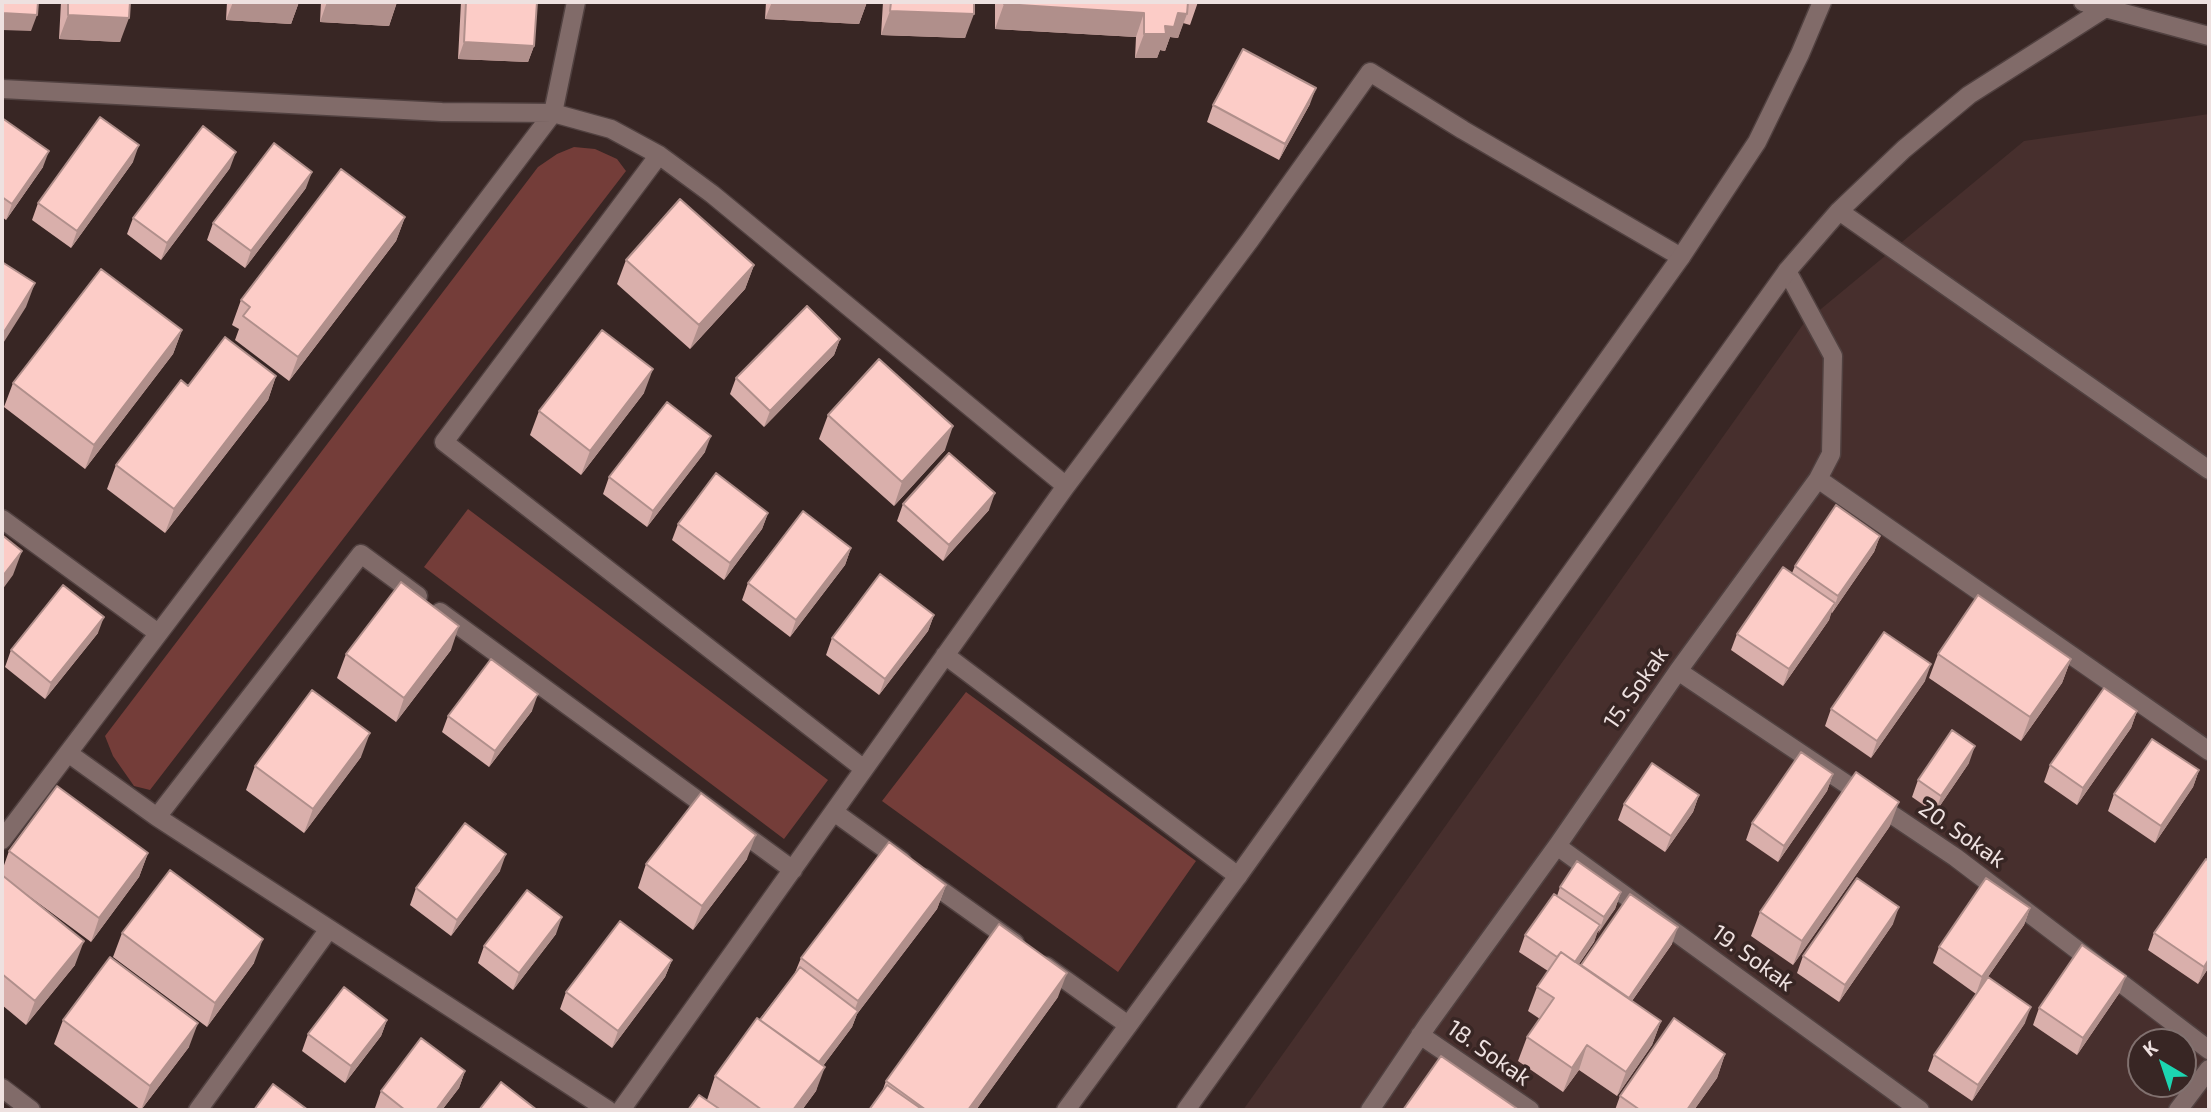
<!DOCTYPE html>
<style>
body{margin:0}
#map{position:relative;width:2211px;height:1112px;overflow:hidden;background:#382624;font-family:"Exo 2",sans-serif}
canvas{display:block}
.frame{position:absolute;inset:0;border:4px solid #eee1e0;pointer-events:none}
.north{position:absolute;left:2127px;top:1028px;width:70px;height:70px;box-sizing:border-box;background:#382624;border:2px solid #81716f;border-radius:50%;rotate:321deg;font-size:19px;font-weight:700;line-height:28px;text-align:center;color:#eee1e0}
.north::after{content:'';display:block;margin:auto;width:24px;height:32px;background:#1cd5b1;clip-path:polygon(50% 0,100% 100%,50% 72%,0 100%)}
</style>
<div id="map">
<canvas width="2211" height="1112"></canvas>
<div class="frame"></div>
<div class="north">K</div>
</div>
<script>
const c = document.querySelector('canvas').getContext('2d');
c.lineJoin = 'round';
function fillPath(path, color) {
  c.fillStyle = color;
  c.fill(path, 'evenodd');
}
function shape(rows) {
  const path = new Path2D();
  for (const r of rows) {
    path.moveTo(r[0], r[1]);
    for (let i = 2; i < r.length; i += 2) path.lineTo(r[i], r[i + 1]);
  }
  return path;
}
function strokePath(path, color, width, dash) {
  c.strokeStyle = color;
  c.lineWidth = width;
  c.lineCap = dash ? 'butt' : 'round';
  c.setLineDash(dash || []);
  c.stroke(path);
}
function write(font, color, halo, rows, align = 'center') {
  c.font = font + ' "Exo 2",sans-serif';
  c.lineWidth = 7;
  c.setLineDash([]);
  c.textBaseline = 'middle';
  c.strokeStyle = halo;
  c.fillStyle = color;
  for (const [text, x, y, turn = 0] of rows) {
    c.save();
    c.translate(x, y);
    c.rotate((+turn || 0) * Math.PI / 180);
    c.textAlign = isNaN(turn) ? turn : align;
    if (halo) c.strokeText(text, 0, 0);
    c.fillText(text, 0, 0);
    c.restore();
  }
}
const built = shape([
 [2209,114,2209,1110,1243,1110,1804,323,2024,141],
 [2141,1042,2183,1042,2183,1084,2141,1084]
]);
const green = shape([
 [574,147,595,149,617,159,626,171,150,790,134,786,113,756,105,736,538,167,557,154],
 [468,509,828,780,784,839,424,567],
 [966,692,1196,861,1118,972,882,801]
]);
const street = shape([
 [2,89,442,112,553,113,611,129,659,155,712,194,1066,486],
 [659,155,444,442,864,769],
 [1818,479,2209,751],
 [2,519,158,633],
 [440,612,793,870],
 [945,655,1238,876],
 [1678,671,1955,857,2209,1050],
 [68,753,157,817,608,1110],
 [834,812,902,861],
 [157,817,361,554,418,596],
 [2,840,553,113,576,2],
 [1557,846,1920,1110],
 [924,878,1015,943],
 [1046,966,1128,1025],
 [1420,1035,1530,1110],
 [2,1088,31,1110],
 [198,1110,329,929],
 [621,1110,1066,486,1250,240,1370,72,1463,130,1681,257],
 [1370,1110,1428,1024,1557,846,1678,671,1818,479,1831,454,1833,356,1787,271],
 [2178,1110,2209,1069]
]);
const secondary = shape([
 [2083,2,2209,36],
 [1839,211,2209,470],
 [1066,1110,1238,876,1681,257,1757,142,1800,54,1822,2],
 [1186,1110,1787,271,1839,211,1904,149,1969,95,2115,2]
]);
const wall = shape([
 [61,2,130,2,120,42,59,39],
 [227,2,299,2,291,24,226,20],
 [321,2,397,2,389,26,320,22],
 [461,2,537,2,534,46,528,62,458,59],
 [766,2,867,2,859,24,765,19],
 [883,2,974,2,965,38,881,35],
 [995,2,1198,2,1190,25,1183,23,1178,38,1170,37,1165,51,1160,50,1157,58,1135,58,1136,37,995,29],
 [1310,104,1279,160,1207,122,1213,105],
 [2,118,43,167,6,220,2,217],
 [133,162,71,248,32,220,38,203],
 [230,168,161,260,127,234,133,218],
 [306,188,245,268,207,240,213,223],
 [405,217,396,241,289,381,235,340,239,329,232,325,241,300],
 [626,260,754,265,745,289,690,349,617,284],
 [182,330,173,354,85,469,4,407,13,383],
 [840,339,834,355,764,427,730,394,736,378],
 [276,376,268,400,165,533,107,489,116,465,188,386],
 [644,393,581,475,530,435,539,411],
 [828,415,945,450,894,506,819,439],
 [705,452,647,527,603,494,609,477],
 [903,504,989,510,943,561,897,521],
 [768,513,762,529,724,580,672,540,678,524],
 [1880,536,1874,552,1832,613,1831,612,1829,620,1783,686,1731,650,1737,634,1792,573,1795,566],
 [851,548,845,565,790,637,742,600,748,583],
 [934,615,928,631,879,695,826,655,832,638],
 [98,633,45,699,5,667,11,650],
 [451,650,396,722,337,678,346,654],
 [1938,654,2071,659,2062,683,2021,741,1929,678],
 [1925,681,1871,758,1825,726,1831,709],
 [532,711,489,767,442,732,448,716],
 [2137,711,2131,728,2077,805,2044,782,2050,765],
 [361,757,304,833,246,790,255,766],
 [1969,763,1935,813,1912,797,1918,780],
 [2199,770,2193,787,2155,843,2108,811,2114,794],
 [1833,774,1827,791,1778,862,1746,840,1752,823],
 [1699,795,1693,812,1665,852,1618,820,1624,804],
 [1890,826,1793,965,1751,936,1760,912],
 [9,851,148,853,139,877,91,942,18,888,75,965,26,1025,2,1005,2,871],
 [747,859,693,930,638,888,646,864],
 [2209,861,2209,967,2198,984,2148,950,2154,933],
 [500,871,451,936,410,905,416,888],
 [946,885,937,909,857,1014,852,1027,823,1066,816,1091,802,1110,688,1110,707,1100,715,1076,794,975,801,958],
 [1560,887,1621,892,1615,909,1597,933,1594,942,1579,964,1581,965,1672,944,1632,1001,1661,1021,1652,1045,1617,1096,1579,1070,1563,1092,1518,1061,1527,1037,1540,1019,1528,1011,1537,987,1548,971,1519,952,1525,935,1557,896],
 [2030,908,2024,925,1976,994,1933,963,1939,947],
 [1893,924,1839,1002,1797,973,1803,956],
 [122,933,254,963,207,1027,113,957],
 [556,934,513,990,478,963,484,946],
 [672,960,665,977,612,1048,560,1009,566,992],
 [2120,992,2077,1055,2033,1025,2039,1008],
 [1058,997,976,1110,869,1110,882,1092,886,1081],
 [63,1020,189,1047,141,1110,54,1044],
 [387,1020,381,1036,345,1083,302,1051,308,1034],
 [2025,1023,1972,1101,1928,1071,1934,1055],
 [1725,1054,1717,1078,1694,1110,1615,1110,1620,1096],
 [465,1071,459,1088,442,1110,377,1110,375,1108,381,1091]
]);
const shadedWall = shape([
 [233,2,299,2,291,24,226,20],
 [327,2,397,2,389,26,320,22],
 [772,2,867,2,859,24,765,19],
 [1004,4,1144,13,1136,37,995,29],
 [890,11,974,14,965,38,881,35],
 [2,13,37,15,31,31,2,30],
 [1178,13,1187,14,1178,38,1170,37,1165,51,1160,50,1157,58,1135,58,1144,34,1165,26],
 [68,15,129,18,120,42,59,39],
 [464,42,534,46,528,62,458,59],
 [1316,88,1310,104,1279,160,1285,144],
 [139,145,133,162,71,248,77,231],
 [49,151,43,167,6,220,12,204],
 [236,152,230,168,161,260,167,243],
 [312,172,306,188,245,268,251,251],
 [405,217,396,241,289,381,298,357],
 [754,265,745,289,690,349,699,325],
 [35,283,26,307,2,345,2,335],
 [182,330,173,354,85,469,94,445],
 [840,339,834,355,764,427,770,411],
 [653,369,644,393,581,475,590,451],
 [276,376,268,400,165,533,174,509],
 [953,426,945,450,894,506,902,482],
 [711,436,705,452,647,527,653,511],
 [995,493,989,510,943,561,949,545],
 [768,513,762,529,724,580,730,563],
 [1880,536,1874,552,1832,613,1838,596],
 [851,548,845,565,790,637,796,620],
 [22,551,13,575,2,590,2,577],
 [1835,603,1829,620,1783,686,1789,669],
 [934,615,928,631,879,695,885,679],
 [104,617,98,633,45,699,51,683],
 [459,626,451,650,396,722,404,698],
 [2071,659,2062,683,2021,741,2030,717],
 [1931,664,1925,681,1871,758,1877,741],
 [538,694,532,711,489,767,495,751],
 [2137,711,2131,728,2077,805,2083,788],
 [370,733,361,757,304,833,313,809],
 [1975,746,1969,763,1935,813,1941,796],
 [2199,770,2193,787,2155,843,2161,826],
 [1833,774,1827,791,1778,862,1784,846],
 [1699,795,1693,812,1665,852,1671,836],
 [1899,802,1890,826,1793,965,1802,941],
 [756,835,747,859,693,930,702,906],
 [148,853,139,877,91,942,99,918],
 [506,854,500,871,451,936,457,920],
 [946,885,937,909,857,1014,852,1027,811,1082,817,1065,850,1021,858,1001],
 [1621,892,1615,909,1598,934,1604,917],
 [1899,907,1893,924,1839,1002,1845,985],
 [2030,908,2024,925,1976,994,1982,977],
 [562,917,556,934,513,990,519,973],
 [1600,925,1594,942,1565,984,1571,967],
 [1678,927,1672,944,1622,1015,1629,998],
 [263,939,254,963,207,1027,215,1003],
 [84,941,75,965,26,1025,35,1001],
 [2209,959,2209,967,2198,984,2204,967],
 [672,960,665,977,612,1048,618,1031],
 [1067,973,1058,997,976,1110,968,1110],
 [2126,976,2120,992,2077,1055,2083,1038],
 [2031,1007,2025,1023,1972,1101,1978,1085],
 [387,1020,381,1036,345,1083,351,1066],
 [1661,1021,1652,1045,1617,1096,1626,1072],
 [198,1023,189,1047,141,1110,150,1086],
 [1587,1045,1579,1070,1563,1092,1572,1068],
 [1725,1054,1717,1078,1694,1110,1687,1110],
 [825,1067,816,1091,802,1110,793,1110],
 [465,1071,459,1088,442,1110,436,1110]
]);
const building = shape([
 [2,2,38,2,37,15,2,13,2,2],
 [68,2,130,2,129,18,68,15,68,2],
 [466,2,537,2,534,46,464,42,466,2],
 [891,2,974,2,974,14,890,11,891,2],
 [1004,2,1188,2,1187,14,1178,13,1174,27,1165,26,1166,34,1144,34,1144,13,1004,4,1004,2],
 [1243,49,1316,88,1285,144,1213,105,1243,49],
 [100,117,139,145,77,231,38,203,100,117],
 [2,118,49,151,12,204,2,197,2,118],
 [203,126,236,152,167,243,133,218,203,126],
 [274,143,312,172,251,251,213,223,274,143],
 [341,169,405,217,298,357,243,316,250,307,241,300,341,169],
 [680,199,754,265,699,325,626,260,680,199],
 [2,262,35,283,2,335,2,262],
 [101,269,182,330,94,445,13,383,101,269],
 [807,306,840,339,770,411,736,378,807,306],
 [602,330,653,369,590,451,539,411,602,330],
 [225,337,276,376,174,509,116,465,181,380,188,386,225,337],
 [879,359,953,426,902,482,828,415,879,359],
 [667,402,711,436,653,511,609,477,667,402],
 [949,453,995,493,949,545,903,504,949,453],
 [716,473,768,513,730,563,678,524,716,473],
 [1836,505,1880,536,1838,596,1795,566,1836,505],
 [803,511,851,548,796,620,748,583,803,511],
 [2,535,22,551,2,577,2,535],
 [1783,567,1835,603,1789,669,1737,634,1783,567],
 [880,574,934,615,885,679,832,638,880,574],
 [401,582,459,626,404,698,346,654,401,582],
 [63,585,104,617,51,683,11,650,63,585],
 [1978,595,2071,659,2030,717,1938,654,1978,595],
 [1884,632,1931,664,1877,741,1831,709,1884,632],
 [491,659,538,694,495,751,448,716,491,659],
 [2104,688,2137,711,2083,788,2050,765,2104,688],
 [312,690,370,733,313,809,255,766,312,690],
 [1952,730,1975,746,1941,796,1918,780,1952,730],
 [2152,739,2199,770,2161,826,2114,794,2152,739],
 [1801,752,1833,774,1784,846,1752,823,1801,752],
 [1652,763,1699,795,1671,836,1624,804,1652,763],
 [1856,772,1899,802,1802,941,1760,912,1856,772],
 [57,786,148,853,99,918,9,851,57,786],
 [701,793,756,835,702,906,646,864,701,793],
 [465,823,506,854,457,920,416,888,465,823],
 [889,842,946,885,858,1001,801,958,889,842],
 [2206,859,2209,861,2209,959,2204,967,2154,933,2206,859],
 [1577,861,1621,892,1604,917,1560,887,1577,861],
 [170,870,263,939,215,1003,122,933,170,870],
 [2,875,84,941,35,1001,2,974,2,875],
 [1857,878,1899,907,1845,985,1803,956,1857,878],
 [1986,878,2030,908,1982,977,1939,947,1986,878],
 [527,890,562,917,519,973,484,946,527,890],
 [1554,894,1600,925,1575,962,1561,952,1557,957,1525,935,1554,894],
 [1630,894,1678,927,1629,998,1581,965,1630,894],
 [620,921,672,960,618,1031,566,992,620,921],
 [999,924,1067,973,968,1110,926,1110,886,1081,999,924],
 [2082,945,2126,976,2083,1038,2039,1008,2082,945],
 [1561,952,1661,1021,1626,1072,1587,1045,1572,1068,1527,1037,1554,998,1537,987,1561,952],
 [110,957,198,1023,150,1086,63,1020,110,957],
 [800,967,858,1011,819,1062,760,1020,800,967],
 [1988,977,2031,1007,1978,1085,1934,1055,1988,977],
 [344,987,387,1020,351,1066,308,1034,344,987],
 [757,1018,825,1067,793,1110,762,1110,715,1076,757,1018],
 [1674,1018,1725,1054,1687,1110,1640,1110,1620,1096,1674,1018],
 [421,1038,465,1071,436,1110,405,1110,381,1091,421,1038],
 [1441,1056,1519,1110,1403,1110,1441,1056],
 [501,1082,537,1110,479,1110,501,1082],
 [273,1084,308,1110,254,1110,273,1084],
 [887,1085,923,1110,869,1110,887,1085],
 [699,1095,721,1110,688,1110,699,1095]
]);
const streetNames = [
 ["15. Sokak",1636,688,-55],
 ["20. Sokak",1962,834,35],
 ["19. Sokak",1753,958,36],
 ["18. Sokak",1489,1053,35]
];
fillPath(built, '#472f2d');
fillPath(green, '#743d39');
strokePath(street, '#514140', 21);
strokePath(secondary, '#514140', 21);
strokePath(street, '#816b69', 18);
strokePath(secondary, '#816b69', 18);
fillPath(wall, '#d9afab');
fillPath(shadedWall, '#b08f8b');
fillPath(building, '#fcccc7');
strokePath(building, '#b08f8b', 2);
write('23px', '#eee1e0', '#382624', streetNames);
</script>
